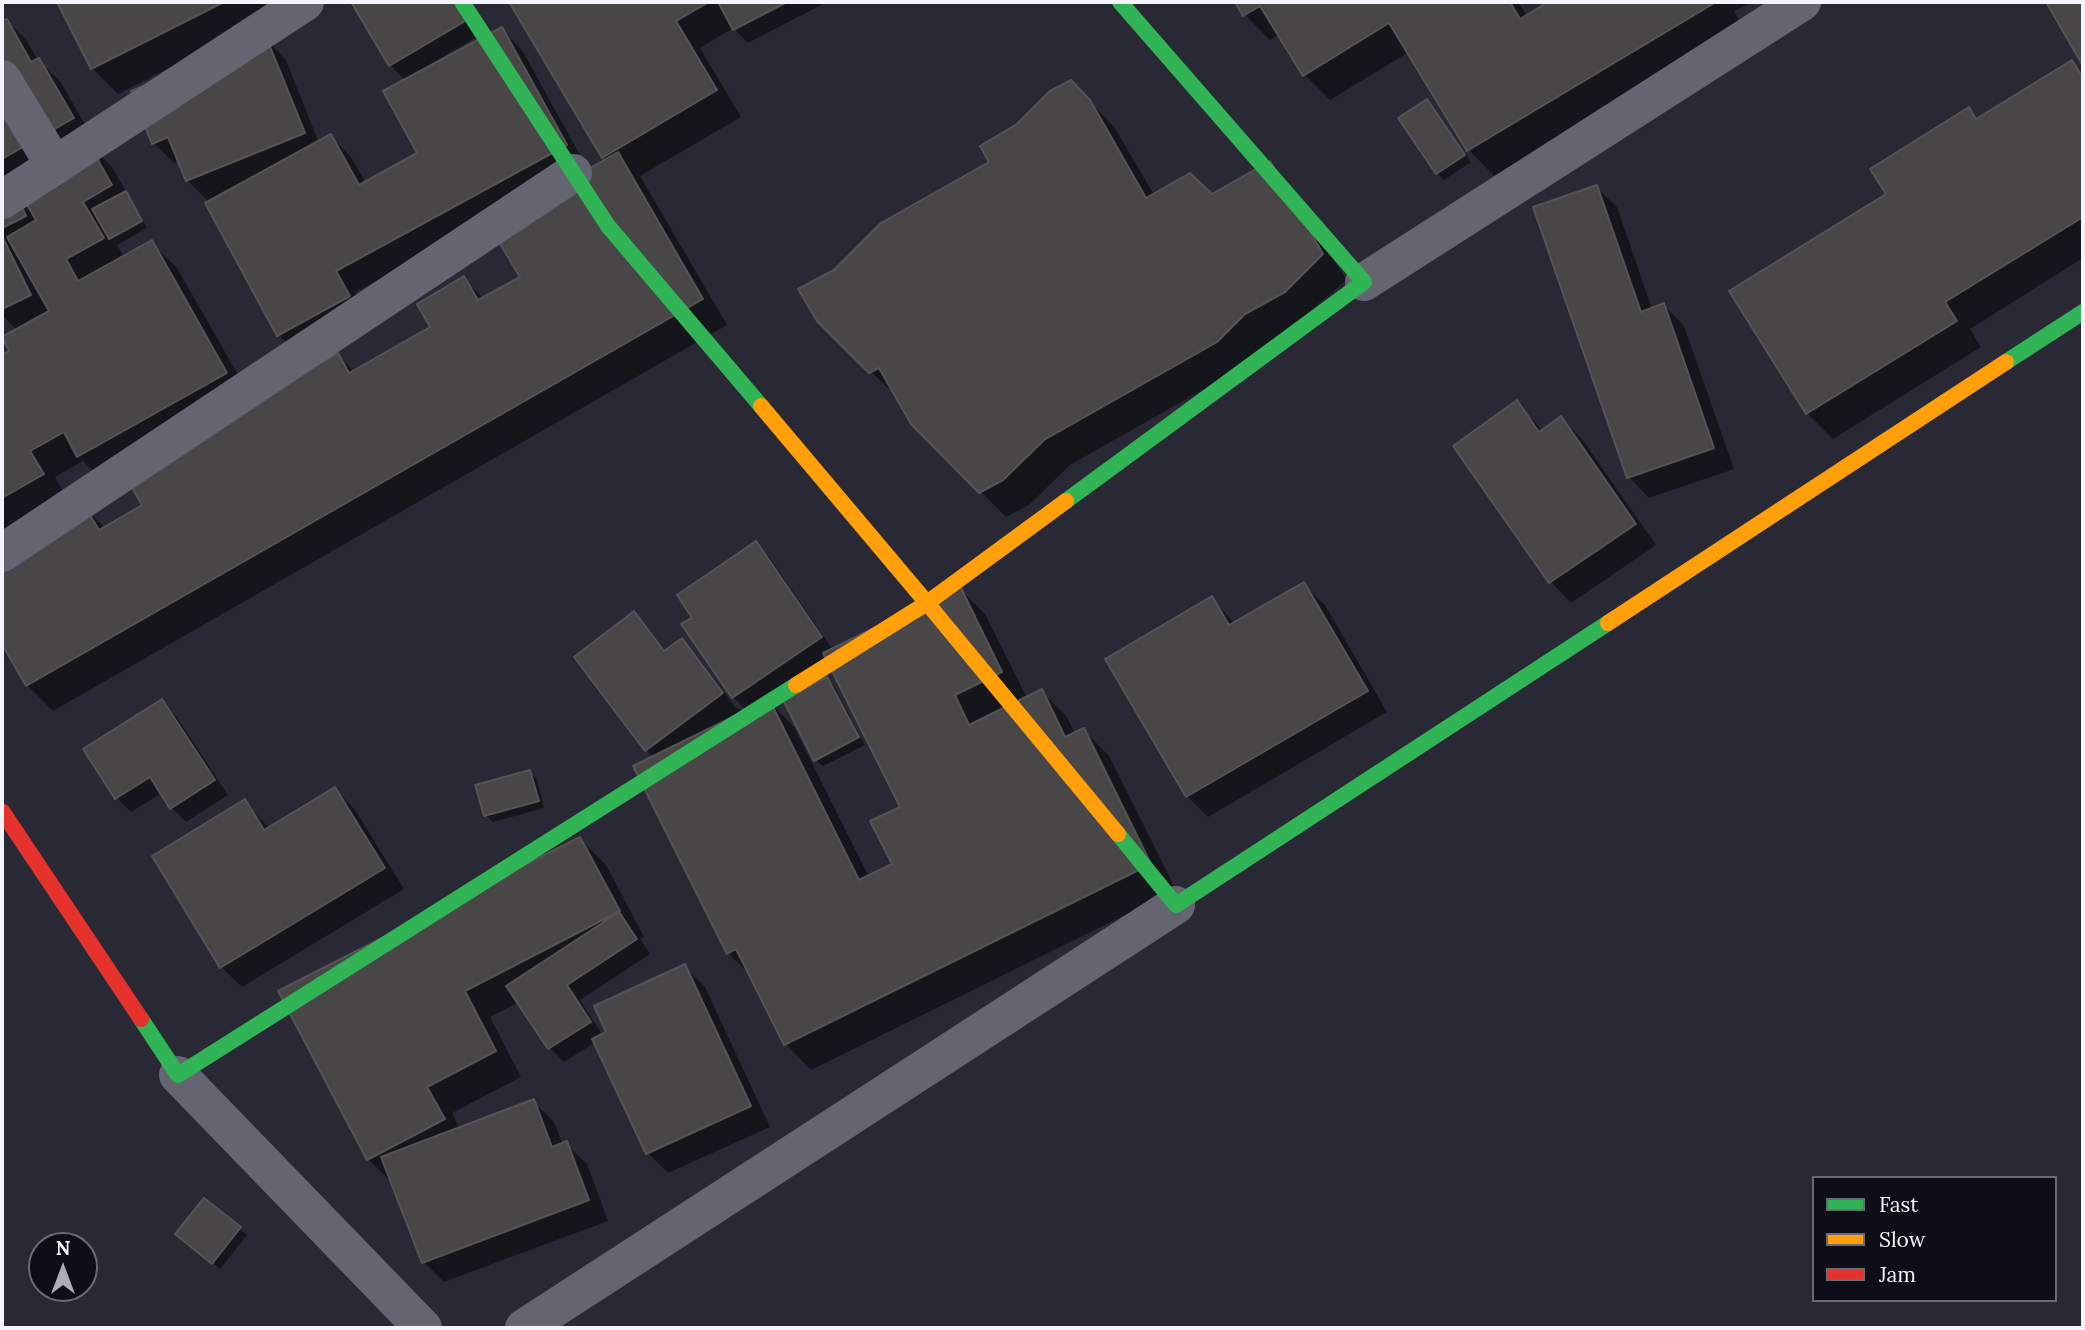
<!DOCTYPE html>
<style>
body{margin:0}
#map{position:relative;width:2085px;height:1330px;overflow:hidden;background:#292935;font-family:Lora,serif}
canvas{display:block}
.frame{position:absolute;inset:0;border:4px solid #f3f4fe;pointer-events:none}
.legend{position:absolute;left:1812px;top:1176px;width:245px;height:126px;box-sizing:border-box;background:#0e0e19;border:2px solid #6a6a75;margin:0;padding:9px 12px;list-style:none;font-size:21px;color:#f3f4fe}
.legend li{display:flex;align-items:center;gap:14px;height:35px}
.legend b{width:35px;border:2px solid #6a6a75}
.north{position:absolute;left:28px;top:1232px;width:70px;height:70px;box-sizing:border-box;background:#0e0e19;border:2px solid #6a6a75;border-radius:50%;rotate:0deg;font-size:19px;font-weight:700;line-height:28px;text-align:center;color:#f3f4fe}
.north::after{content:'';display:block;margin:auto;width:24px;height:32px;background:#acadb8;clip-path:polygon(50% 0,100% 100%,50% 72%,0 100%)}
</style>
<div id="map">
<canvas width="2085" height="1330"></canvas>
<div class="frame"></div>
<ul class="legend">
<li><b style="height:9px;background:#30b455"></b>Fast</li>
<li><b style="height:9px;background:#ff9f0a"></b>Slow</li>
<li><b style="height:9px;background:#e5322d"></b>Jam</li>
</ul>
<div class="north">N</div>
</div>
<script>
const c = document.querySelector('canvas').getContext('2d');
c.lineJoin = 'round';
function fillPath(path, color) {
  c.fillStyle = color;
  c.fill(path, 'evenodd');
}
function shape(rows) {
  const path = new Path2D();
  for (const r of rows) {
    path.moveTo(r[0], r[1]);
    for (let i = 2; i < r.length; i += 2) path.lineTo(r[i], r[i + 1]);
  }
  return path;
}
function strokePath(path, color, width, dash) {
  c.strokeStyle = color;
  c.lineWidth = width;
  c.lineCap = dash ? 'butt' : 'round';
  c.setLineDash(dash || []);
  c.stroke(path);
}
const shadow = shape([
 [59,2,300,2,118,94,92,68],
 [353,2,461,2,480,35,436,61,438,64,501,29,522,50,586,166,356,292,369,317,299,355,279,335,210,203,187,180,180,161,174,163,154,143,266,39,286,60,319,143,331,136,351,157,366,183,420,154,406,81,390,65],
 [511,2,824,2,825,3,748,43,733,28,700,48,741,117,640,176,727,325,53,711,27,685,2,640,2,554,84,507,105,528,145,506,338,355,355,372,432,327,463,278,484,299,522,278,607,161],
 [1237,2,1518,2,1527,16,1552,2,1753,2,1734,11,1743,26,1494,176,1469,150,1409,52,1330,100,1304,74,1280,34,1270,40,1245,15],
 [7,21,27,41,38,61,60,81,94,140,88,143,112,167,147,228,117,245,124,257,151,242,177,268,252,399,104,482,83,461,55,477,68,500,2,537,2,357,12,352,17,330,2,315,2,205,16,198,35,216,16,182,2,191,2,23],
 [2072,62,2083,74,2083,258,1970,329,1981,347,1833,439,1807,413,1731,292,1888,195,1969,109,1979,120],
 [1071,82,1115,128,1154,195,1212,196,1270,164,1347,280,1243,367,1070,465,1029,505,1006,517,912,423,897,397,818,320,835,271,991,163,1018,125],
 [1427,101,1471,162,1444,180,1437,173],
 [1596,187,1617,207,1652,309,1664,305,1684,326,1734,469,1649,498,1629,477],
 [1517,403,1543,431,1561,419,1582,439,1656,545,1571,603,1551,582,1455,447],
 [756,544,770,558,833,650,959,588,985,614,1027,698,1041,691,1067,717,1075,734,1084,730,1109,756,1176,890,811,1070,786,1044,752,977,728,953,654,758,646,750,634,614,666,652,682,641,696,655,736,708,748,712,733,697,694,618],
 [827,657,902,808,894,865,869,877,794,727,769,701],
 [1304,585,1325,605,1387,712,1208,817,1187,796,1212,599,1235,624],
 [827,679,834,686,865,745,823,766,816,760],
 [162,701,176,716,228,795,186,822,172,808,162,793,131,812,117,798],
 [530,772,537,779,544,808,493,822,486,815],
 [335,789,355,810,404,889,242,987,221,967,244,801,269,828],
 [580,839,606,865,644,937,640,939,650,954,580,1000,603,1036,684,966,705,987,770,1127,668,1173,648,1153,596,1042,564,1062,550,1048,519,1002,490,1017,521,1077,452,1113,460,1129,534,1102,554,1122,563,1145,566,1144,587,1164,608,1221,444,1282,424,1262,393,1184,368,1159,280,992],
 [204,1201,247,1235,220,1269,184,1241]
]);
const building = shape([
 [57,2,224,2,91,69,57,2],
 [351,2,456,2,467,20,389,66,351,2],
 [509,2,709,2,676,21,717,90,602,158,509,2],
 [718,2,787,2,733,30,718,2],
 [1235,2,1510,2,1520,19,1548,2,1716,2,1467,151,1389,23,1303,76,1260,6,1243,16,1235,2],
 [2046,2,2083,2,2083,66,2046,2],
 [7,19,31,62,39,58,74,118,2,159,2,21,7,19],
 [502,27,567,145,336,271,350,296,277,336,205,203,331,134,359,185,417,153,383,91,502,27],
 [266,37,305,133,186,181,168,137,152,144,131,91,266,37],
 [2072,60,2083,78,2083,217,1945,302,1957,321,1806,414,1729,291,1886,194,1870,169,1969,107,1976,119,2072,60],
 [1071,80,1090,100,1146,198,1190,173,1212,194,1270,161,1323,254,1285,292,1245,314,1217,342,1044,440,1003,480,979,493,911,424,879,368,869,373,817,321,798,289,834,270,881,223,989,162,980,146,1017,124,1050,91,1071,80],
 [1427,99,1465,155,1436,174,1398,118,1427,99],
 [86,139,112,185,83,202,104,238,66,259,78,281,152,240,227,373,77,457,64,432,30,451,44,474,2,498,2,355,9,351,2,337,49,311,7,237,36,220,13,180,86,139],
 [618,152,703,299,26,686,2,644,2,552,84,505,99,530,142,505,125,475,338,353,349,373,430,327,417,304,464,276,478,300,520,277,489,226,618,152],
 [1597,185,1641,312,1664,303,1714,448,1627,478,1533,207,1597,185],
 [126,191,142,221,109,239,92,209,126,191],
 [17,196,26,216,2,228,2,203,17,196],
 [2,236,31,295,2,309,2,236],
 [1517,400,1539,432,1561,416,1636,524,1549,583,1453,446,1517,400],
 [756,541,822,637,732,698,681,624,692,618,677,595,756,541],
 [1304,582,1368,691,1186,797,1105,659,1212,596,1229,625,1304,582],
 [960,586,1002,672,955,695,969,725,1042,689,1065,737,1084,728,1151,864,784,1045,736,949,727,954,633,766,769,699,859,880,892,864,870,821,900,807,823,653,960,586],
 [634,611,664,651,682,638,723,693,645,751,574,657,634,611],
 [827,677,859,737,814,761,783,700,827,677],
 [162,699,215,780,170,809,150,777,115,799,83,749,162,699],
 [530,770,539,801,484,816,475,785,530,770],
 [335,787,385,868,220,968,152,856,245,799,264,830,335,787],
 [580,837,620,911,465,991,496,1051,427,1087,445,1119,367,1160,278,991,580,837],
 [619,912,637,939,567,985,591,1022,548,1049,506,986,619,912],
 [685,964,751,1106,646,1154,592,1039,606,1032,594,1006,685,964],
 [534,1099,552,1147,567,1141,589,1200,422,1263,381,1157,534,1099],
 [204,1198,241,1227,212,1264,175,1234,204,1198]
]);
const street = shape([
 [2,79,55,166],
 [2,200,305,2],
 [1364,282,1802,2],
 [2,553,573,173],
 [178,1075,423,1328],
 [524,1328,1176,905]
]);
const fast = shape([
 [462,2,608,226,761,406],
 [2006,362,2083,312],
 [1066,501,1364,282,1120,2],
 [1118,834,1176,905,1608,623],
 [141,1019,178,1075,796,685]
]);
const slow = shape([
 [761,406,927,603,796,685],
 [1066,501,927,603,1118,834],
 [1608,623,2006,362]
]);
const jam = shape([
 [2,811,141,1019]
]);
fillPath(shadow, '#0007');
fillPath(building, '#494648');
strokePath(building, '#565355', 2);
strokePath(street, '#656572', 38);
strokePath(fast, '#30b455', 16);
strokePath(slow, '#ff9f0a', 16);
strokePath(jam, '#e5322d', 16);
</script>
